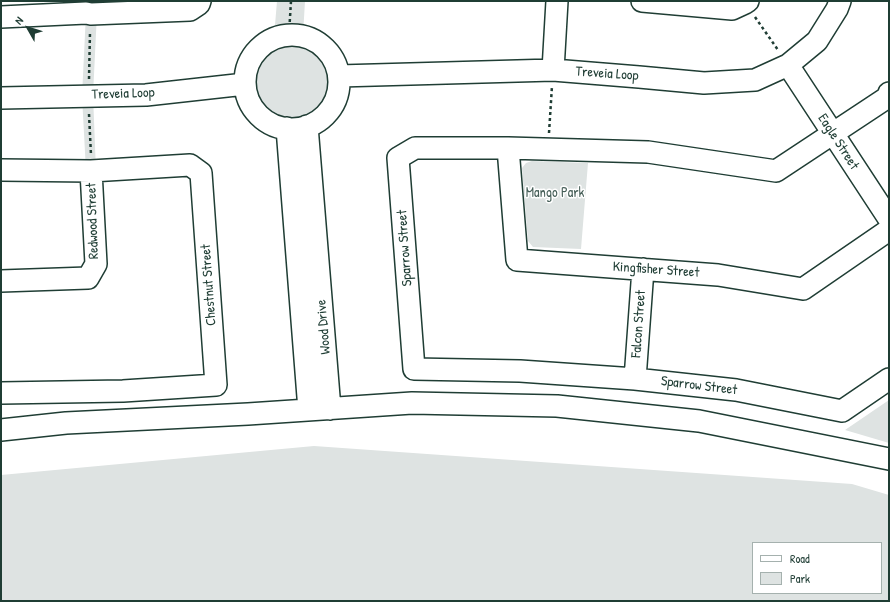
<!DOCTYPE html>
<style>
body{margin:0}
#map{position:relative;width:890px;height:602px;overflow:hidden;background:#fff;font-family:"Patrick Hand",sans-serif}
canvas{display:block}
.frame{position:absolute;inset:0;border:2px solid #1f3d34;pointer-events:none}
.legend{position:absolute;left:752px;top:542px;width:130px;height:52px;box-sizing:border-box;background:#fff;border:1px solid #a5b1ae;margin:0;padding:5px 7px;list-style:none;font-size:12px;color:#1f3d34}
.legend li{display:flex;align-items:center;gap:8px;height:20px}
.legend b{width:20px;border:1px solid #a5b1ae}
.north{position:absolute;left:8px;top:8px;width:40px;height:40px;-webkit-text-stroke:3px #fff;paint-order:stroke;rotate:309deg;font-size:11px;font-weight:700;line-height:16px;text-align:center;color:#1f3d34}
.north::after{content:'';display:block;margin:auto;width:14px;height:18px;background:#1f3d34;clip-path:polygon(50% 0,100% 100%,50% 72%,0 100%)}
</style>
<div id="map">
<canvas width="890" height="602"></canvas>
<div class="frame"></div>
<ul class="legend">
<li><b style="height:5px;background:#fff"></b>Road</li>
<li><b style="height:11px;background:#dee3e2"></b>Park</li>
</ul>
<div class="north">N</div>
</div>
<script>
const c = document.querySelector('canvas').getContext('2d');
c.lineJoin = 'round';
function fillPath(path, color) {
  c.fillStyle = color;
  c.fill(path, 'evenodd');
}
function shape(rows) {
  const path = new Path2D();
  for (const r of rows) {
    if (r.length === 3) {
      path.moveTo(r[0] + r[2], r[1]);
      path.arc(r[0], r[1], r[2], 0, 2 * Math.PI);
      continue;
    }
    path.moveTo(r[0], r[1]);
    for (let i = 2; i < r.length; i += 2) path.lineTo(r[i], r[i + 1]);
  }
  return path;
}
function strokePath(path, color, width, dash) {
  c.strokeStyle = color;
  c.lineWidth = width;
  c.lineCap = dash ? 'butt' : 'round';
  c.setLineDash(dash || []);
  c.stroke(path);
}
function write(font, color, halo, rows, align = 'center') {
  c.font = font + ' "Patrick Hand",sans-serif';
  c.lineWidth = 3;
  c.setLineDash([]);
  c.textBaseline = 'middle';
  c.strokeStyle = halo;
  c.fillStyle = color;
  for (const [text, x, y, turn = 0] of rows) {
    c.save();
    c.translate(x, y);
    c.rotate((+turn || 0) * Math.PI / 180);
    c.textAlign = isNaN(turn) ? turn : align;
    if (halo) c.strokeText(text, 0, 0);
    c.fillText(text, 0, 0);
    c.restore();
  }
}
const green = shape([
 [277,1,305,1,303,35,289,34,274,37],
 [86,13,97,13,93,95,96,171,86,171,82,96],
 [292,82,40],
 [532,161,588,163,581,249,533,247,528,241,522,168,526,163],
 [889,400,889,443,845,430],
 [314,446,852,484,889,495,889,601,1,601,1,475],
 [753,543,881,543,881,593,753,593]
]);
const path = shape([
 [755,17,778,50],
 [289,34,291,1],
 [89,79,90,32],
 [89,114,91,155],
 [549,133,552,86]
]);
const minor = shape([
 [642,1,732,9,745,3,748,1],
 [1,17,86,13,91,14,190,10,199,4,200,1],
 [292,82,47],
 [788,65,889,219],
 [553,70,557,1],
 [339,76,553,70,639,77,704,83,755,80,788,65,817,41,837,9,840,1],
 [889,93,888,97,776,171,648,152,508,148,415,148,398,158,414,369,520,371,635,379,736,390,842,411,889,379],
 [1,98,146,95,245,84],
 [307,126,330,409],
 [287,128,309,410],
 [508,148,517,260,718,275,803,289,889,230],
 [1,170,91,171,190,165,201,173,216,385,123,391,1,393],
 [1,281,88,278,96,264,91,171],
 [635,379,643,269],
 [1,430,66,423,248,414,412,403,557,406,699,421,889,459]
]);
const streetNames = [
 ["Treveia Loop",607,74,4],
 ["Treveia Loop",123,94,-2],
 ["Eagle Street",838,142,57],
 ["Redwood Street",93,221,-92],
 ["Sparrow Street",405,248,-94],
 ["Kingfisher Street",656,270,4],
 ["Chestnut Street",209,285,-94],
 ["Falcon Street",639,324,-86],
 ["Wood Drive",324,327,-95],
 ["Sparrow Street",699,386,7]
];
const parkNames = [
 ["Mango Park",555,193]
];
fillPath(green, '#dee3e2');
strokePath(minor, '#1f3d34', 24);
strokePath(path, '#1f3d34', 2.5, [3, 3]);
strokePath(minor, '#fff', 21);
write('14px', '#1f3d34', '#fff', streetNames);
write('14px', '#455e57', '#fff', parkNames);
</script>
